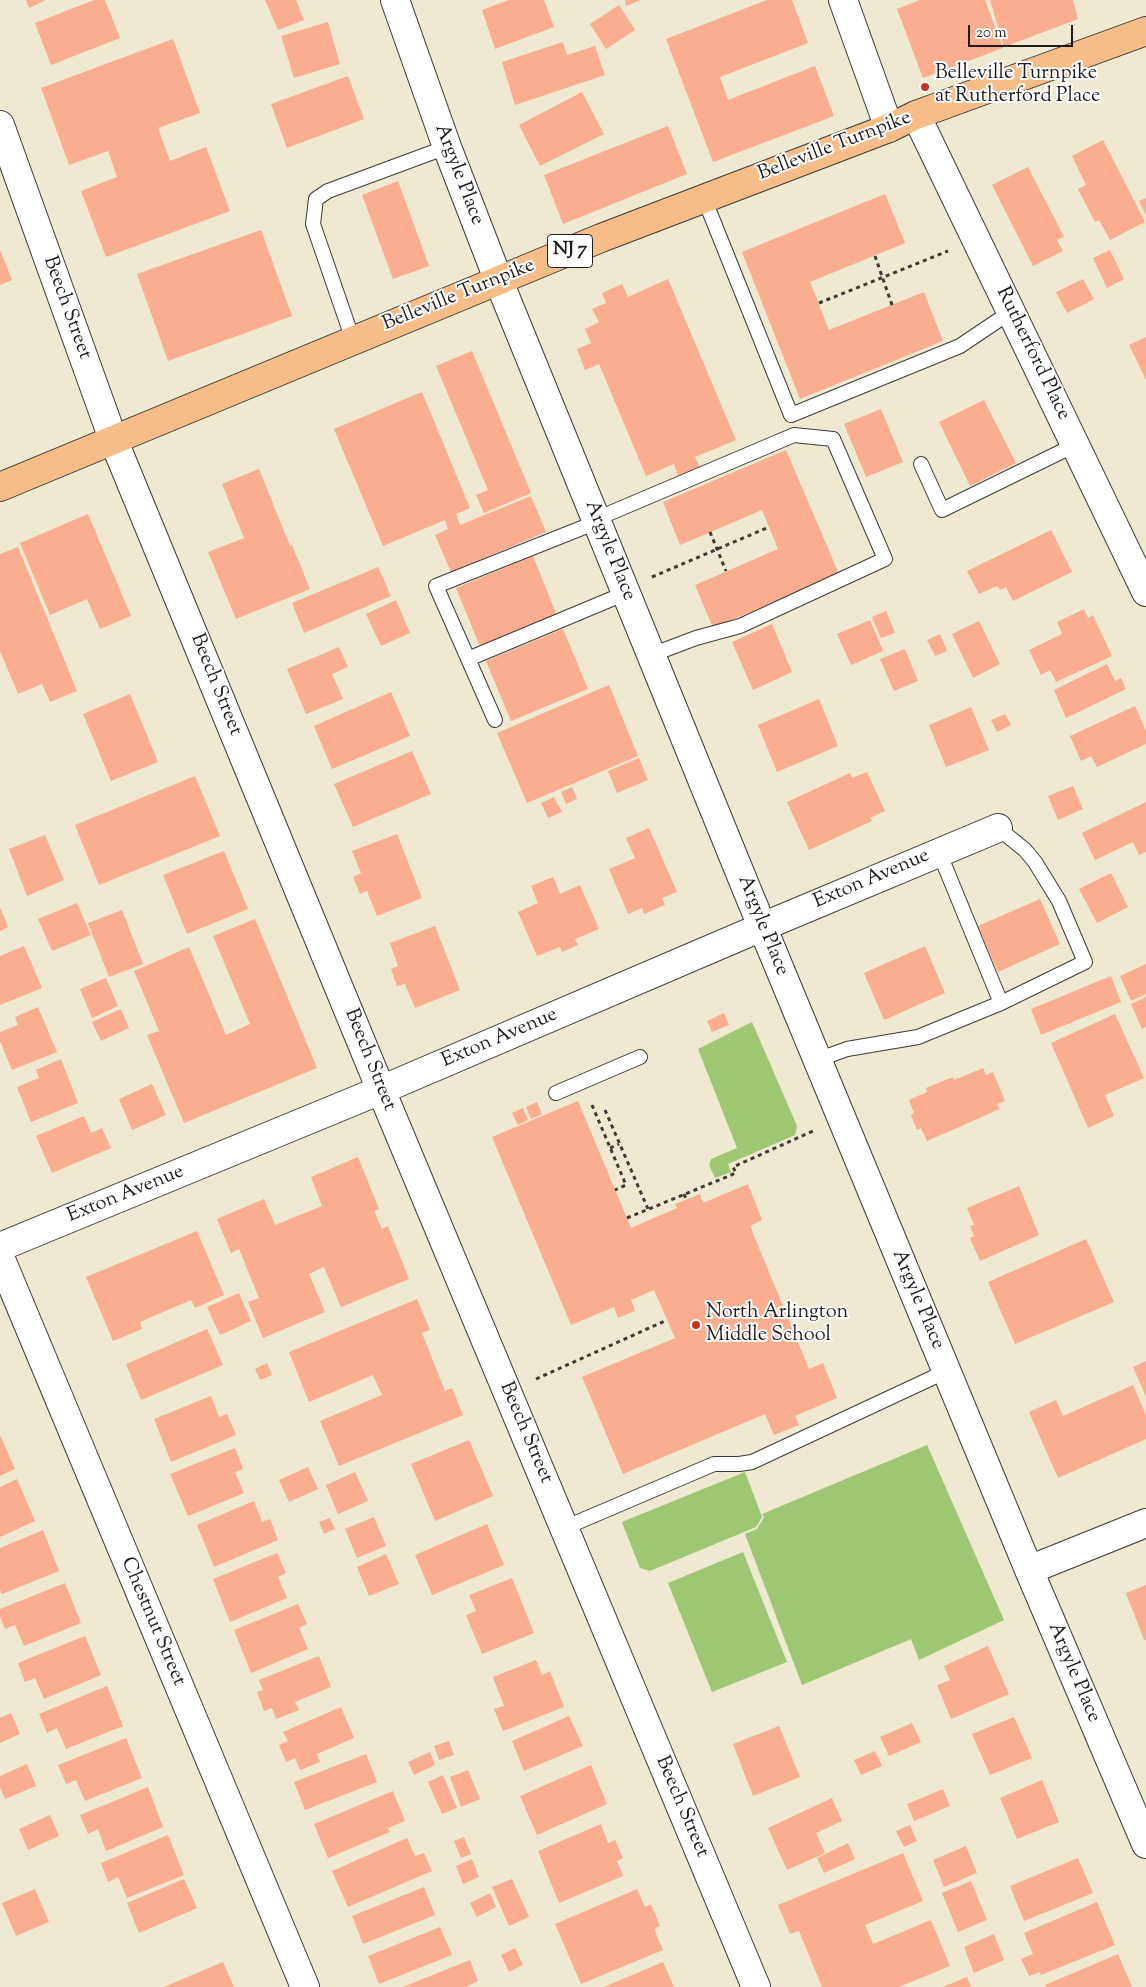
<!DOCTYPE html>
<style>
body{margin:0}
#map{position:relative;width:1146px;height:1987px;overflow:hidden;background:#eee9d0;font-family:"Sorts Mill Goudy",serif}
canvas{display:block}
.scale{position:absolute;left:968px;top:25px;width:105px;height:22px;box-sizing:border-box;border:2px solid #1c1c1c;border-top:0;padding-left:6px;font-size:15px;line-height:18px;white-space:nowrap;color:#1c1c1c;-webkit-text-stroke:4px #fff;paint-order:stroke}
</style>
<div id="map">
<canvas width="1146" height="1987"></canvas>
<div class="scale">20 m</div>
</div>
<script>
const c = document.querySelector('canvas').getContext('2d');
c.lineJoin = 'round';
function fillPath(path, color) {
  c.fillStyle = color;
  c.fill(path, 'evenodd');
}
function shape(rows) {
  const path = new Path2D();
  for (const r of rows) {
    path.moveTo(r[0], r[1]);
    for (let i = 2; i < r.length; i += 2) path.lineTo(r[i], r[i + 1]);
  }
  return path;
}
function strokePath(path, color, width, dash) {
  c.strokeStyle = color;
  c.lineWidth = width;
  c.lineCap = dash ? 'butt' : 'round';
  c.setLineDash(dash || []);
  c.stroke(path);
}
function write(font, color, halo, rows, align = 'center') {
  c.font = font + ' "Sorts Mill Goudy",serif';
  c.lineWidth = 4;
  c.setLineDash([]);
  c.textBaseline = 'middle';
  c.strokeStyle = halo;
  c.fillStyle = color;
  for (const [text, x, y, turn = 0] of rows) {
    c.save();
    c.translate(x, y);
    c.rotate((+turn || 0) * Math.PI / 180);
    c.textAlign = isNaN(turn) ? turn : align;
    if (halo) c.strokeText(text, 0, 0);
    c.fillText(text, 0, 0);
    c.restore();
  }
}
const green = shape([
 [752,1022,797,1126,795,1135,728,1164,731,1172,715,1178,709,1165,711,1159,737,1148,698,1049],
 [927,1445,1004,1620,919,1660,911,1639,802,1685,745,1534,757,1529,764,1517,762,1514],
 [745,1472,762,1517,756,1527,650,1571,640,1568,622,1522],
 [743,1552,787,1662,712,1692,668,1583]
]);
const building = shape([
 [26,0,46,0,29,8],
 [94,0,105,0,120,38,51,65,35,23],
 [265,0,296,0,304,20,278,30],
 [509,0,544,0,554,27,495,49,482,10],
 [625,0,641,0,626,6],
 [767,0,792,0,808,43,720,77,728,100,815,66,834,116,713,162,666,39],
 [920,0,985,0,1003,48,923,78,897,9],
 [990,0,1073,0,1078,19,1004,47],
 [619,5,635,30,606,49,590,24],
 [328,22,340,64,294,78,281,36],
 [173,39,200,113,158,128,170,161,206,147,230,211,106,257,81,191,117,177,108,151,69,165,41,88],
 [563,42,567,55,595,46,605,75,515,105,502,62],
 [348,76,364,119,287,148,271,104],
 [582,92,604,134,540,166,519,125],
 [668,126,687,174,563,224,544,175],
 [1103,140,1145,222,1110,240,1099,220,1095,222,1078,189,1086,185,1072,156],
 [1028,167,1064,237,1057,240,1063,251,1033,266,992,185],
 [398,181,429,266,393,279,362,195],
 [885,194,905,243,810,282,829,330,924,292,943,341,800,399,742,252],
 [1146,198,1146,215,1139,201],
 [261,230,292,316,168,361,137,274],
 [0,250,12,280,0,285],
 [1110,250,1124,279,1107,288,1093,258],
 [668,279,736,440,695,457,700,467,678,476,674,464,646,476,599,364,585,370,577,349,591,343,585,329,599,322,592,309,606,303,602,293,622,284,628,297],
 [1083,279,1094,299,1067,313,1056,292],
 [1146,337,1146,380,1129,345],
 [472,351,531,493,484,513,476,495,488,490,436,366],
 [422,392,470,508,456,514,460,525,531,496,546,532,451,572,435,535,448,529,445,520,383,546,334,429],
 [984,400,1016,463,970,486,939,422],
 [881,409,903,462,866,477,844,424],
 [786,450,839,574,713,628,695,585,778,549,762,510,680,545,663,502],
 [259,469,290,546,292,545,310,589,236,619,208,552,244,538,222,484],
 [88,514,131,616,100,629,87,599,50,615,20,543],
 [1051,530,1072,572,1013,601,1006,587,1000,590,997,586,979,594,967,571],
 [18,547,77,691,50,702,42,684,18,694,0,651,0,554],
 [533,556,557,616,480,647,456,588],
 [378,567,391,596,304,633,292,603],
 [396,600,410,633,381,646,366,614],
 [1084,609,1088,618,1093,615,1112,656,1056,682,1050,670,1041,675,1029,650,1062,634,1057,622],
 [886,611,895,633,881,638,872,617],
 [870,620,883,651,851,665,837,634],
 [979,621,1000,664,973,678,952,634],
 [772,624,792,672,753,690,732,642],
 [563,629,588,689,511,721,486,661],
 [940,634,947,651,935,656,927,640],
 [339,647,348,667,332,674,343,699,306,714,287,669],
 [905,649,918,681,894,691,880,659],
 [1107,664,1115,681,1121,678,1126,689,1066,718,1054,690],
 [609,685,638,756,527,803,497,733],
 [391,692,410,736,332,769,314,726],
 [130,694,158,762,111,781,83,714],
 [819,699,838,746,777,772,758,725],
 [1135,706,1146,731,1146,744,1097,767,1091,756,1081,761,1070,736],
 [971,707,989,750,946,767,929,725],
 [1005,714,1011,725,997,732,991,720],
 [412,751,431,794,353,827,334,784],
 [639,758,648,780,617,793,608,771],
 [867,772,885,811,870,818,872,821,809,850,787,802,850,773,852,778],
 [195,776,220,836,99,885,75,825],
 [1073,786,1083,809,1058,820,1048,796],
 [572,787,577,799,566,804,561,792],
 [554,797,562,812,548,818,541,803],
 [1146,802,1146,852,1139,855,1133,842,1095,860,1082,833],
 [649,828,677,892,662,898,665,905,644,914,642,908,628,914,609,869,635,858,626,838],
 [397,834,422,898,377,916,367,891,360,894,353,877,361,873,352,851],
 [45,835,64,880,27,896,9,849],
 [224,851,248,909,187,934,163,875],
 [1111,873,1128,907,1097,923,1079,889],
 [553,877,560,894,580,885,599,929,575,939,578,945,562,952,560,947,537,956,518,912,538,903,531,886],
 [1040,899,1060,944,998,972,978,926],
 [77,903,91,935,52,951,38,919],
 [0,907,8,927,0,931],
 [122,910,143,964,109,977,88,923],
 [255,919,317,1068,184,1123,147,1035,159,1031,134,971,189,947,226,1035,250,1024,213,936],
 [435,926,460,990,415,1008,405,984,397,986,391,969,398,966,390,943],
 [24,946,42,988,0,1005,0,956],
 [925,946,945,993,884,1020,864,973],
 [1146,964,1146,994,1131,1001,1120,976],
 [1111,976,1121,1002,1041,1035,1031,1009],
 [106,978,118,1006,92,1018,80,989],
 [1146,997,1146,1027,1142,1029,1131,1004],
 [38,1007,57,1052,12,1070,0,1041,0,1032,18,1025,15,1017],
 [121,1009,129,1028,101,1041,92,1022],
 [724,1013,729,1025,712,1032,707,1021],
 [1115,1014,1144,1078,1105,1095,1114,1116,1088,1128,1051,1043],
 [61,1059,78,1103,31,1122,17,1087,39,1078,36,1070],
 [983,1068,986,1075,993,1072,1005,1101,997,1104,1000,1109,927,1141,921,1128,917,1130,911,1115,914,1113,909,1100,927,1092,926,1088,953,1077,954,1080],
 [152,1084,166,1115,132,1130,119,1099],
 [578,1101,631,1228,677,1208,675,1204,700,1194,703,1203,748,1184,762,1220,750,1226,809,1369,823,1363,837,1398,795,1416,799,1425,774,1435,765,1414,623,1474,582,1377,675,1338,654,1290,631,1300,635,1311,618,1318,614,1307,571,1325,492,1137],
 [537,1102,542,1114,531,1119,526,1107],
 [523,1108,528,1120,518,1125,512,1113],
 [84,1116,91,1133,102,1128,111,1148,52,1173,36,1136],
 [358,1157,379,1209,374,1211,382,1229,388,1226,409,1279,341,1307,324,1267,309,1274,325,1312,263,1338,248,1302,259,1298,239,1249,231,1253,217,1219,264,1199,275,1225,322,1206,311,1177],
 [1019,1186,1039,1235,980,1261,970,1238,974,1236,970,1226,974,1225,967,1208],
 [197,1231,224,1295,195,1308,191,1300,140,1322,142,1329,113,1341,86,1277],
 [1086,1239,1114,1302,1015,1344,988,1282],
 [239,1293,251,1321,220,1335,207,1307],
 [417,1299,430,1330,422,1333,445,1391,452,1388,463,1415,339,1466,320,1421,382,1395,373,1375,309,1402,289,1352],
 [207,1329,223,1365,141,1400,126,1364],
 [1146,1361,1146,1397,1133,1367],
 [267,1363,272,1375,260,1380,255,1369],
 [1133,1385,1146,1415,1146,1439,1058,1478,1029,1412,1056,1400,1063,1416],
 [211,1396,219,1417,227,1414,236,1435,171,1462,154,1419],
 [0,1435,15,1469,0,1476],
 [469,1440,493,1496,435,1521,411,1464],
 [235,1448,243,1469,235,1472,244,1493,188,1516,170,1474],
 [308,1467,318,1489,289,1502,279,1480],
 [355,1472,368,1501,338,1514,326,1485],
 [17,1479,35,1521,0,1537,0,1487],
 [254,1501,262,1522,270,1519,278,1540,214,1567,197,1525],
 [374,1517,386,1546,357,1558,345,1529],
 [330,1518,335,1529,324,1534,319,1522],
 [487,1524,504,1565,432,1595,415,1555],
 [43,1530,59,1571,2,1594,0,1590,0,1548],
 [277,1553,286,1573,278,1577,287,1598,230,1622,213,1579],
 [386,1554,399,1584,369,1596,357,1567],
 [512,1578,534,1633,482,1654,466,1615,476,1611,469,1595],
 [65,1583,81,1623,24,1646,15,1625,5,1629,0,1617,0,1609],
 [1146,1585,1146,1640,1144,1640,1126,1593],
 [298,1604,307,1624,299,1628,308,1649,251,1673,234,1630],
 [85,1636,101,1675,44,1699,35,1678,25,1682,18,1663],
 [988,1646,1009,1694,951,1719,937,1685,950,1680,944,1666],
 [319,1656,331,1687,295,1702,299,1710,276,1719,272,1708,264,1711,257,1692,263,1690,259,1680],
 [536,1660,542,1675,550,1671,564,1707,503,1731,494,1709,504,1706,493,1677],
 [107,1686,123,1726,66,1749,57,1728,47,1733,39,1714],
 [341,1707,354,1738,317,1754,320,1762,300,1770,295,1758,286,1762,279,1745,288,1741,283,1732],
 [11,1713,20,1734,0,1743,0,1718],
 [569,1716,583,1746,524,1771,512,1741],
 [1014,1717,1032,1758,990,1775,972,1734],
 [912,1723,921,1742,889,1756,880,1737],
 [779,1726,800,1777,753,1796,733,1744],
 [126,1738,142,1778,85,1801,76,1780,66,1784,58,1765],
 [449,1741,454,1755,439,1760,434,1746],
 [875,1751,882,1766,861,1775,854,1760],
 [430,1752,435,1765,414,1775,408,1762],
 [366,1754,377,1782,305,1810,294,1782],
 [27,1764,36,1786,5,1799,0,1787,0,1776],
 [591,1765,607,1804,537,1835,520,1796],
 [468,1770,480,1799,461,1807,450,1777],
 [443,1775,457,1808,442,1814,428,1782],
 [1042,1780,1059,1822,1017,1839,1000,1798],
 [148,1787,163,1827,106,1851,98,1829,88,1834,80,1815],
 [943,1789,950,1806,914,1821,907,1804],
 [393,1791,405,1821,388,1828,390,1832,328,1858,314,1824],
 [832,1798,842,1821,816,1833,825,1853,787,1870,768,1828],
 [50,1815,59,1836,28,1850,19,1829],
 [601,1824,608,1843,615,1840,623,1858,617,1861,623,1876,559,1903,538,1851],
 [910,1825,917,1841,904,1847,896,1831],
 [168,1835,184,1875,127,1898,118,1877,108,1882,101,1863],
 [464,1837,471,1854,461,1858,454,1841],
 [407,1838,415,1856,424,1853,432,1871,348,1907,332,1871],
 [848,1843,855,1859,824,1873,817,1858],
 [966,1846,977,1873,944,1887,933,1860],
 [903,1853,923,1901,865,1925,873,1944,931,1920,950,1966,899,1987,822,1987,799,1931,790,1934,778,1905],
 [1078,1858,1093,1893,1024,1921,1010,1886],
 [472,1859,479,1877,463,1884,456,1866],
 [184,1879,197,1908,139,1933,127,1903],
 [512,1879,529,1917,509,1926,492,1887],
 [971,1881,987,1920,958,1932,942,1893],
 [424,1887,435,1915,363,1944,352,1916],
 [35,1889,49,1922,16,1936,2,1903],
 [637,1889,645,1907,651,1904,660,1926,654,1929,663,1950,581,1984,555,1924],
 [490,1893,496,1907,477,1917,470,1903],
 [1097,1902,1115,1945,1041,1975,1040,1972,1029,1976,1021,1959,1033,1954,1024,1933],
 [440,1927,452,1955,379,1984,368,1956],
 [994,1934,1004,1960,974,1973,964,1947],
 [515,1948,523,1965,509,1972,501,1955],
 [1118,1954,1132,1987,1046,1987,1045,1985],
 [470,1960,478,1981,466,1987,403,1987],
 [223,1962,234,1987,164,1987],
 [663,1962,674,1987,604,1987],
 [967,1977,971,1987,943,1987]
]);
const path = shape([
 [875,256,892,305],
 [819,303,948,251],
 [710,532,726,571],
 [652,577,769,527],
 [592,1105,626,1185,615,1190],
 [605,1110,648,1209],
 [610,1148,619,1144],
 [684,1194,686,1199],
 [627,1218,736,1173,733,1167,813,1131],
 [536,1379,667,1320]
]);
const lane = shape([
 [704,198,791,415,960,346,1012,311],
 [353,340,313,224,316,199,328,191,447,147],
 [921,464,942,510,1075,445],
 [596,519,794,435,833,439,885,559,740,626,696,638,651,655],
 [468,659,626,593],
 [495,720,436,586,597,522],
 [939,852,1001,1003],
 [817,1060,847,1049,918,1037,1001,1003,1085,962,1059,901,1035,862,1025,850,998,828],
 [556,1093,640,1057],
 [564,1528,714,1464,739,1464,752,1462,947,1371]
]);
const street = shape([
 [395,0,447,147,498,279,747,890,1029,1570,1146,1844],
 [843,0,889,128],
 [916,115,1146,592],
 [0,125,113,439,381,1090,756,1987],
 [0,1247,381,1090,762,927,998,828],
 [0,1257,305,1987],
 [1029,1570,1146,1523]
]);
const primary = shape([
 [0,487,601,238,889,128,916,115,1146,31]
]);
const markers = [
 [925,87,5,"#c8321e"],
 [696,1325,5,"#c8321e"]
];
const shields = [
 [570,251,45]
];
const shieldNames = [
 ["NJ 7",570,251]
];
const poiNames = [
 ["Belleville Turnpike",935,75],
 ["at Rutherford Place",935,98],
 ["North Arlington",706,1314],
 ["Middle School",706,1337]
];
const streetNames = [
 ["Belleville Turnpike",835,147,-21],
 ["Argyle Place",458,175,69],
 ["Belleville Turnpike",459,296,-22],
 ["Beech Street",66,308,70],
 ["Rutherford Place",1032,354,64],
 ["Argyle Place",609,551,68],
 ["Beech Street",215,685,68],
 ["Exton Avenue",872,880,-23],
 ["Argyle Place",762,926,68],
 ["Exton Avenue",500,1039,-23],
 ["Beech Street",369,1060,68],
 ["Exton Avenue",126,1195,-22],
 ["Argyle Place",917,1300,67],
 ["Beech Street",525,1433,67],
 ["Chestnut Street",152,1622,67],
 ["Argyle Place",1073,1673,67],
 ["Beech Street",681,1807,67]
];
fillPath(green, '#9dc773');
fillPath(building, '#faad8f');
strokePath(lane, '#3c3b37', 16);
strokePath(street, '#3c3b37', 30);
strokePath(primary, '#3c3b37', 30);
strokePath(path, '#3c3b37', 3, [4, 4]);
strokePath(lane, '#fff', 14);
strokePath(street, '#fff', 28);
strokePath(primary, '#f7bd88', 28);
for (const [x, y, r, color] of markers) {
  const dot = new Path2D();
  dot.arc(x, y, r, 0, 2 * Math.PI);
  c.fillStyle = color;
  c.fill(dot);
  strokePath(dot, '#fff', 2);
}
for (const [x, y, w] of shields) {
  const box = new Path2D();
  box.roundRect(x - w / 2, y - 16.5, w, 33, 4);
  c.fillStyle = '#fff';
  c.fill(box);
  strokePath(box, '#1c1c1c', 1);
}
write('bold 19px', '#1c1c1c', null, shieldNames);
write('20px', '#1c1c1c', '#fff', poiNames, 'left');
write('20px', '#1c1c1c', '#fff', streetNames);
</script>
